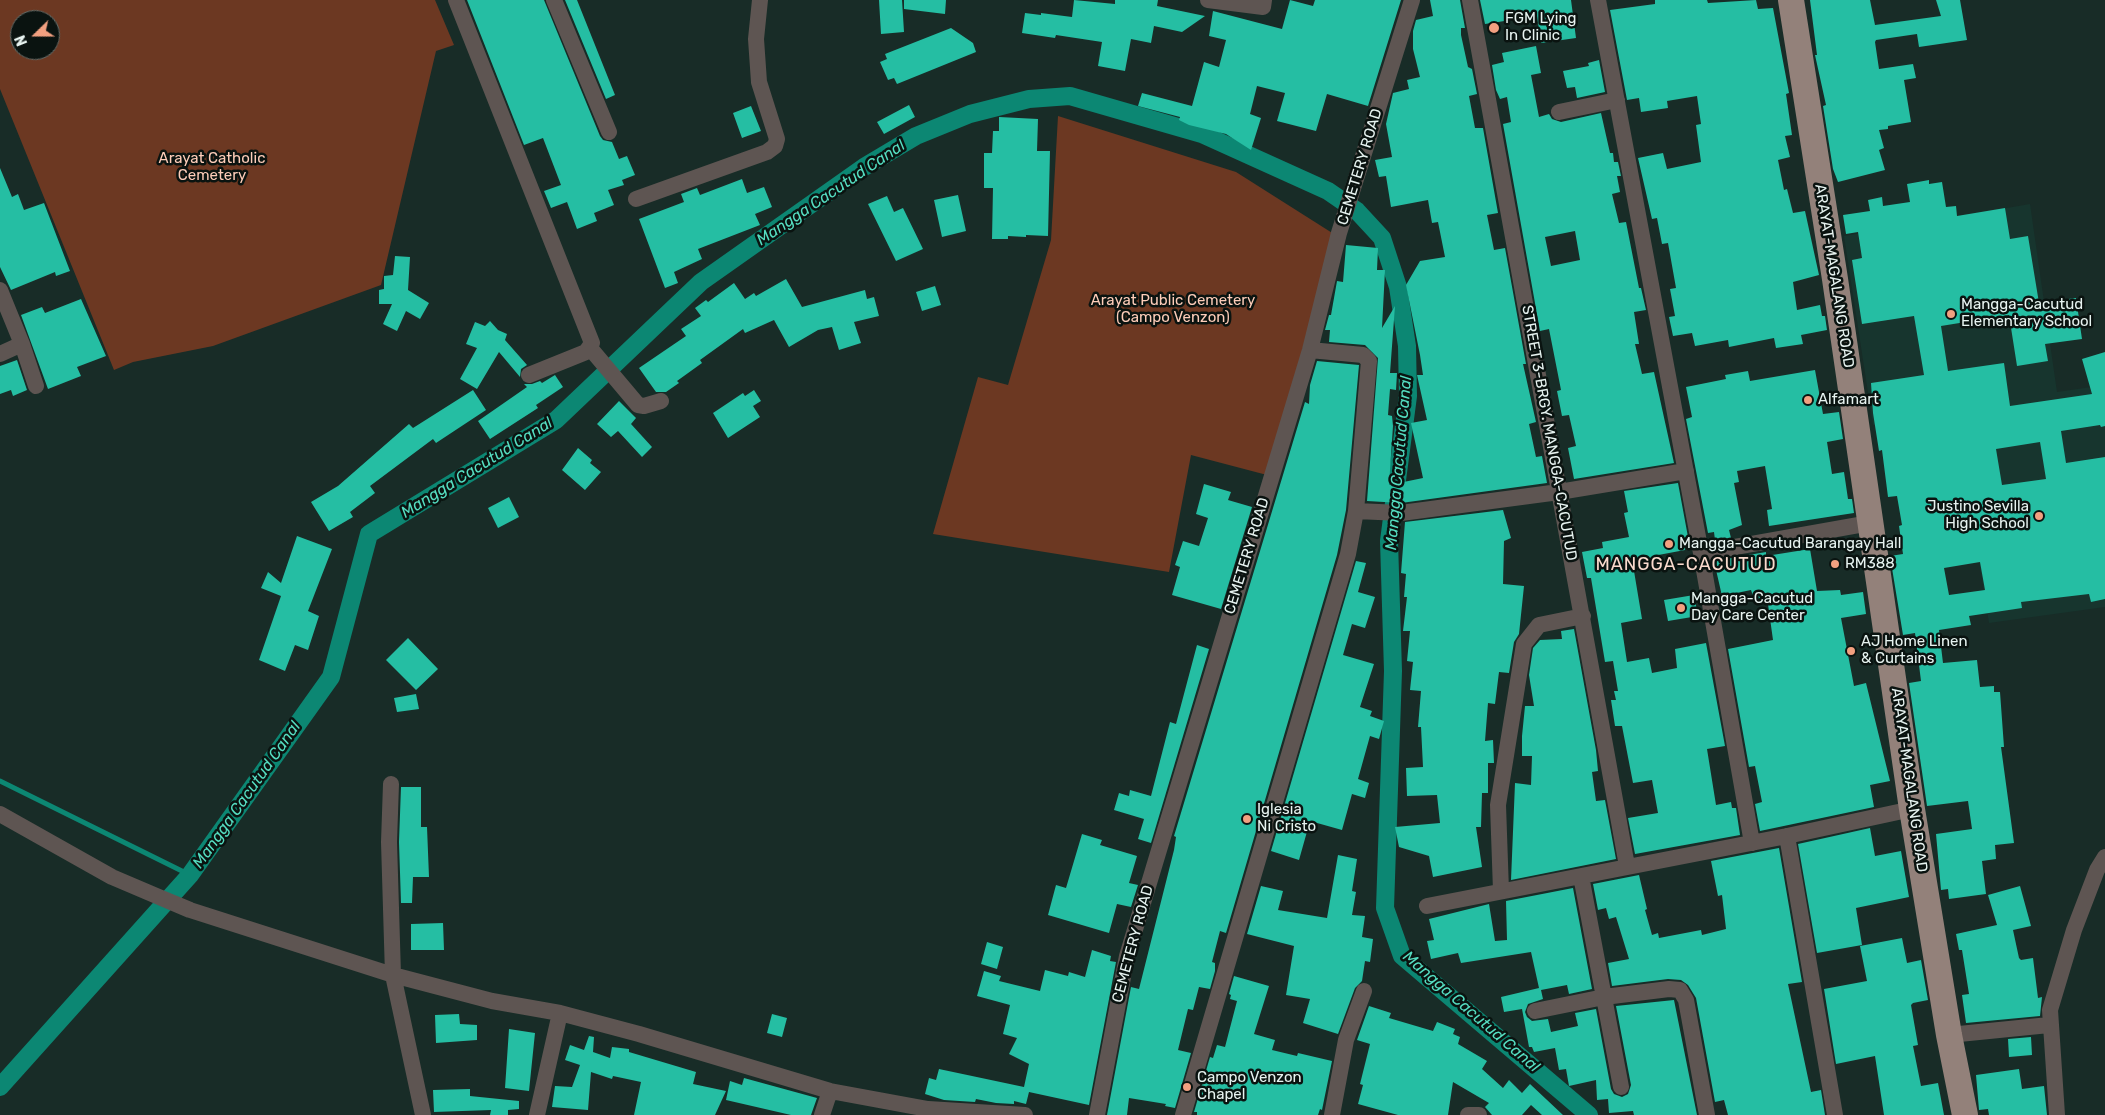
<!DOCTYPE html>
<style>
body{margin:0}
#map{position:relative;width:2105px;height:1115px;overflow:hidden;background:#182c27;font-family:Rubik,sans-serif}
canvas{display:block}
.north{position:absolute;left:10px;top:10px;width:50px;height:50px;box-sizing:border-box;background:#0a1310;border:1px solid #626d6a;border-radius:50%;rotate:248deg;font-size:14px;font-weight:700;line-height:20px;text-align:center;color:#e7f3f0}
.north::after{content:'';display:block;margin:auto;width:18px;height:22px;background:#f2a080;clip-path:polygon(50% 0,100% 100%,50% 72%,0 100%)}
</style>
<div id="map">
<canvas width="2105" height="1115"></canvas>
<div class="north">N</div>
</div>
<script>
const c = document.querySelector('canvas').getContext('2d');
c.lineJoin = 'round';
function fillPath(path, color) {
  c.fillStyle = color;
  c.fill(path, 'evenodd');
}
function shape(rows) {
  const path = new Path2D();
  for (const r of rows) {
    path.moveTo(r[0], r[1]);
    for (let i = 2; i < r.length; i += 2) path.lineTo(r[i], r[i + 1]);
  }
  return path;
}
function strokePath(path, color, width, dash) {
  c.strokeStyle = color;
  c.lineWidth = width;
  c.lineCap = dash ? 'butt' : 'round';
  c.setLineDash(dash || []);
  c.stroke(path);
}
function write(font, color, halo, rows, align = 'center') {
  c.font = font + ' Rubik,sans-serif';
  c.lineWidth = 5;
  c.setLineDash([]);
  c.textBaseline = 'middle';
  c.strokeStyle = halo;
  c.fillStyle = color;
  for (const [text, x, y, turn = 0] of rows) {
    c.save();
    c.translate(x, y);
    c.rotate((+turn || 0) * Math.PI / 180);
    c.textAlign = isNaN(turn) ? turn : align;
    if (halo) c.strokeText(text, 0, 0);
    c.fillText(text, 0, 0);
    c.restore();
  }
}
const built = shape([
 [2030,204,2057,392,2105,385,2105,607,1989,623,1956,414,1873,425,1844,236]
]);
const green = shape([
 [0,0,435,0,454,45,436,51,381,285,213,346,133,362,114,370,0,89],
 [20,20,50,20,50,50,20,50],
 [1058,116,1236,172,1337,236,1267,475,1191,455,1169,572,933,534,978,377,1008,385,1051,240]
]);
const stream = shape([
 [0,781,190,875]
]);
const canal = shape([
 [0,1087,190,875,331,677,369,534,556,420,701,282,864,167,916,136,970,114,1029,99,1070,96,1202,134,1328,191,1357,211,1382,238,1398,287,1407,346,1408,396,1389,541,1393,671,1385,908,1402,956,1589,1115]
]);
const building = shape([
 [467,0,544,0,600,136,603,140,612,142,619,159,627,156,635,175,622,180,624,185,608,190,614,205,594,213,597,221,577,229,567,202,551,208,544,191,561,185,543,138,524,145],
 [565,0,577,0,615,95,606,99],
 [879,0,902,0,904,32,881,34],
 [904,0,946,0,945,14,904,9],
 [1074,0,1115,4,1115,0,1158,0,1157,6,1205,16,1182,32,1154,26,1151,43,1131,39,1125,71,1098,66,1102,42,1056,35,1055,38,1022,33,1025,13,1041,15,1041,13,1072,17],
 [1290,0,1313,6,1315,0,1401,0,1368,106,1327,94,1316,131,1277,121,1285,93,1257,86,1250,114,1261,118,1251,150,1226,134,1189,125,1179,120,1180,117,1138,106,1142,93,1192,106,1204,62,1219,67,1226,40,1209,36,1213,11,1282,29],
 [1430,0,1460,0,1465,28,1461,28,1461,35,1468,67,1472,69,1477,94,1469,96,1475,128,1483,128,1498,213,1487,215,1494,250,1505,248,1526,364,1523,364,1536,422,1529,424,1536,457,1542,456,1547,483,1401,503,1367,501,1378,358,1365,345,1329,342,1330,330,1325,330,1329,315,1331,315,1337,281,1343,282,1346,245,1378,248,1377,270,1385,270,1382,328,1395,306,1390,373,1397,373,1396,390,1390,389,1388,415,1392,416,1393,426,1389,485,1423,478,1411,423,1427,420,1417,375,1423,375,1420,355,1406,285,1420,261,1445,257,1438,222,1432,223,1428,200,1391,207,1386,176,1379,177,1375,160,1392,157,1386,124,1393,93,1409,89,1407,80,1420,77,1413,49,1413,31,1416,20,1433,16],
 [1480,0,1571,0,1576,38,1541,43,1537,16,1485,24],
 [1655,0,1707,0,1708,3,1756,0,1758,9,1773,8,1789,93,1786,94,1792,135,1785,136,1790,157,1778,160,1784,190,1787,189,1793,213,1805,211,1819,275,1793,282,1797,310,1820,305,1822,316,1825,316,1827,330,1801,335,1803,344,1776,348,1774,338,1729,347,1728,340,1695,346,1692,333,1673,336,1669,317,1675,316,1670,289,1676,288,1668,243,1662,244,1657,218,1652,219,1638,158,1663,153,1667,169,1701,162,1696,125,1701,124,1697,96,1667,101,1668,108,1641,112,1639,98,1627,100,1610,10,1655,4],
 [1810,0,1870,0,1875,25,1941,16,1936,0,1960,0,1967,40,1919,47,1917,34,1876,40,1875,42,1879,69,1913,64,1916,78,1904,80,1911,122,1888,126,1888,129,1879,130,1884,148,1879,150,1885,170,1838,182,1833,169,1823,106,1826,105,1815,55,1817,55],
 [951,28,973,43,976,52,897,84,894,78,888,80,880,62,887,59,885,54],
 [1536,46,1541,73,1531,75,1539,117,1549,114,1552,119,1561,122,1601,113,1610,153,1613,153,1614,162,1618,162,1621,176,1617,176,1620,192,1612,194,1619,223,1626,222,1639,288,1641,288,1646,310,1634,312,1639,344,1635,344,1642,374,1654,372,1674,463,1574,479,1568,448,1576,446,1569,415,1562,416,1557,391,1561,390,1549,329,1540,331,1503,124,1511,122,1507,97,1500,99,1496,90,1492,65,1504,62,1502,53],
 [1575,231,1580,260,1551,266,1545,237],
 [1599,60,1605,92,1577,98,1575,87,1567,88,1563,71,1589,66,1588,63],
 [909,105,915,117,884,134,877,122],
 [751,106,761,131,742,138,733,113],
 [999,117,1038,119,1037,151,1050,151,1048,236,1026,235,1026,237,1008,236,1008,239,992,239,993,188,984,188,984,153,992,153,993,131,999,131],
 [0,168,12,197,18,194,24,210,44,203,70,271,56,276,55,272,11,290,0,267],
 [742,179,747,193,764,187,772,207,755,214,760,225,698,249,702,259,674,272,678,283,665,288,639,219,684,202,681,194,697,188,700,195],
 [1929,180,1929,184,1942,182,1946,207,1956,206,1957,216,2005,208,2010,239,2028,236,2039,303,2076,298,2082,339,2045,344,2048,361,2017,366,2009,315,1941,326,1948,371,2004,363,2010,406,2092,394,2082,359,2105,352,2105,426,2101,427,2100,425,2061,431,2066,463,2105,457,2105,599,2091,602,2089,594,2021,602,2022,608,1969,616,1971,625,1939,630,1943,663,1977,660,1980,687,1994,686,1994,692,2000,692,2004,747,2001,747,2014,843,1995,845,1996,859,1982,861,1986,894,1949,899,1948,889,1941,890,1936,834,1972,829,1968,801,1927,806,1909,683,1921,681,1915,633,1903,635,1890,556,1903,554,1899,526,1902,525,1897,496,1888,497,1882,450,1879,451,1873,413,1871,383,1924,375,1914,316,1862,324,1852,260,1862,258,1858,232,1846,234,1843,215,1870,211,1868,200,1882,197,1883,206,1910,202,1907,184],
 [2040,442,2046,479,2002,485,1996,449],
 [1980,562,1985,590,1949,595,1944,568],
 [958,195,966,231,942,237,934,200],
 [887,196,894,212,903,208,923,249,896,261,868,204],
 [395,256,410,257,408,290,429,303,420,319,406,311,397,331,383,324,392,304,379,304,379,290,384,289,384,276,393,275],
 [786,279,802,307,865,290,867,299,874,297,879,316,854,322,861,343,839,350,832,327,818,330,789,347,774,320,745,333,743,329,700,360,702,363,677,381,679,383,666,392,656,392,639,368,686,336,681,329,701,316,695,308,706,300,708,302,734,283,745,299,754,293,756,296],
 [935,286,941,305,922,311,916,292],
 [81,299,106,356,77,367,81,376,48,389,21,315,42,307,45,313],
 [490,321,498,330,507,334,505,340,527,365,521,369,520,377,499,352,477,389,460,379,477,348,466,344,475,322,485,326],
 [17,360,27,390,13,396,11,390,0,394,0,366],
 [1317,361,1359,365,1346,510,1337,555,1226,933,1220,931,1212,962,1215,963,1215,971,1210,989,1199,987,1193,1010,1188,1009,1178,1050,1191,1053,1175,1108,1165,1106,1166,1104,1129,1098,1127,1115,1107,1115,1131,987,1139,989,1174,850,1176,837,1174,836,1305,402,1309,404,1310,385],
 [1815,370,1823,414,1839,412,1843,439,1827,442,1832,474,1844,472,1848,499,1852,499,1854,513,1769,526,1767,510,1772,509,1765,466,1737,471,1739,482,1734,483,1742,525,1729,530,1731,538,1715,540,1714,532,1708,533,1686,419,1692,417,1686,387,1726,379,1725,375,1748,371,1750,381],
 [555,375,563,387,536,405,538,408,490,439,478,421,527,387,524,384,532,384,540,381,542,383],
 [473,390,486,410,436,443,433,439,370,486,375,493,350,512,353,517,329,531,311,502,338,486,409,424,413,428],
 [754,390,761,401,753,406,760,417,728,438,713,413,743,393,745,396],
 [619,401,636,418,631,424,652,447,642,457,618,431,611,437,597,424],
 [578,448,592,460,590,463,601,472,585,490,562,470],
 [1678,483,1688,537,1683,538,1685,550,1653,556,1654,561,1633,565,1642,619,1621,623,1627,662,1649,658,1652,673,1677,668,1675,649,1706,643,1725,746,1707,749,1716,805,1731,802,1732,808,1736,808,1740,835,1635,854,1628,818,1658,813,1652,780,1633,783,1622,726,1615,726,1611,700,1616,700,1614,691,1618,691,1613,661,1605,662,1591,578,1587,578,1582,552,1603,548,1602,542,1629,537,1624,513,1628,512,1624,491],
 [1204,484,1231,492,1228,500,1252,507,1221,609,1172,595,1180,567,1175,565,1183,541,1199,546,1208,518,1196,514],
 [509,497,519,517,498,528,488,508],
 [1503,510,1511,538,1504,541,1503,584,1524,586,1519,634,1514,642,1509,673,1499,672,1495,704,1488,703,1485,741,1493,740,1494,763,1488,763,1488,793,1482,793,1481,827,1476,827,1482,867,1433,877,1429,856,1399,847,1395,827,1440,823,1437,795,1407,796,1406,768,1423,767,1421,727,1418,727,1421,691,1410,690,1413,662,1407,661,1410,631,1403,631,1407,597,1404,597,1406,574,1401,573,1405,522],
 [297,536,332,549,308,611,319,616,308,650,295,645,285,671,259,660,281,596,261,588,268,572,281,583],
 [1810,549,1817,591,1840,590,1841,595,1863,592,1866,614,1841,618,1854,686,1866,683,1890,781,1870,785,1874,807,1760,831,1755,804,1762,802,1755,766,1749,767,1728,649,1773,640,1767,597,1754,599,1751,590,1722,596,1714,561,1766,552,1766,556],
 [1356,561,1366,563,1358,592,1375,597,1365,628,1352,624,1343,655,1374,664,1360,707,1372,711,1370,716,1384,721,1379,739,1370,736,1358,779,1369,783,1365,798,1352,794,1342,830,1310,821,1299,860,1271,851],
 [1694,595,1698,616,1668,621,1664,600],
 [1574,629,1596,750,1598,771,1592,772,1596,801,1605,800,1616,859,1511,880,1515,783,1531,785,1532,756,1522,756,1522,736,1525,706,1534,706,1529,675,1533,648,1540,640,1562,639,1561,631],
 [408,638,438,669,416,690,386,660],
 [1197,645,1209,649,1151,843,1138,839,1144,819,1114,810,1119,793,1129,796,1130,790,1151,796,1170,722,1176,724],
 [416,694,419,709,397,712,394,698],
 [401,787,421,787,421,827,427,827,429,877,413,877,412,903,401,903,399,842],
 [1870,828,1875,856,1901,851,1909,897,1856,908,1862,945,1817,953,1798,844],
 [1082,834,1102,840,1100,845,1137,856,1129,883,1138,885,1131,907,1117,904,1109,933,1048,915,1056,885,1066,888],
 [1779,848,1802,982,1788,984,1811,1092,1821,1090,1825,1115,1728,1115,1724,1100,1715,1102,1696,998,1688,985,1681,980,1668,979,1612,986,1608,963,1629,959,1616,917,1609,919,1606,908,1598,910,1593,884,1639,875,1647,909,1645,910,1652,935,1658,933,1659,938,1701,930,1702,935,1726,929,1722,895,1718,896,1711,861],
 [1338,855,1357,859,1352,891,1356,892,1352,915,1365,916,1362,937,1373,939,1370,962,1365,961,1362,981,1355,988,1338,1034,1303,1023,1310,999,1286,995,1294,946,1247,934,1261,886,1283,891,1278,910,1327,918],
 [2020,886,2031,926,2013,930,2019,958,2021,960,2033,958,2038,998,2042,997,2040,1016,1966,1023,1962,995,1969,994,1962,950,1959,950,1956,934,1997,925,1988,895],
 [1573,888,1592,989,1569,994,1567,985,1541,990,1543,999,1528,1004,1525,1012,1527,1017,1532,1021,1548,1019,1551,1032,1578,1026,1575,1013,1596,1009,1611,1089,1614,1094,1622,1097,1628,1094,1631,1085,1616,1006,1674,1000,1697,1115,1634,1115,1633,1111,1609,1113,1608,1099,1597,1100,1596,1080,1569,1086,1566,1069,1559,1070,1555,1048,1534,1052,1532,1047,1529,1047,1522,1009,1504,1012,1501,997,1539,988,1531,952,1461,963,1458,953,1431,959,1427,941,1434,940,1429,919,1489,904,1495,941,1507,940,1506,901],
 [443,923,444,950,411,950,411,924],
 [1902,938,1907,963,1921,960,1928,1000,1913,1003,1911,1005,1918,1045,1913,1046,1921,1086,1938,1083,1944,1115,1884,1115,1875,1056,1836,1064,1824,989,1867,981,1860,946],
 [987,942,1003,947,997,969,981,964],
 [1092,950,1111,956,1110,961,1116,962,1089,1105,1029,1092,1026,1104,1014,1101,1014,1104,996,1103,976,1099,975,1102,944,1100,925,1094,929,1078,936,1080,939,1069,1024,1087,1029,1064,1009,1054,1017,1038,1003,1034,1010,1005,977,996,984,971,1001,976,999,981,1040,991,1045,970,1068,976,1069,972,1085,977],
 [1234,976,1269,986,1254,1034,1275,1040,1272,1050,1297,1056,1298,1053,1332,1061,1322,1110,1320,1109,1318,1115,1197,1115,1197,1112,1194,1112,1210,1057,1213,1058,1217,1045,1225,1047,1237,1001,1230,999,1231,995,1229,994],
 [1369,1006,1391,1013,1389,1018,1433,1031,1437,1022,1455,1029,1453,1034,1460,1037,1458,1044,1487,1061,1482,1069,1503,1088,1509,1080,1522,1093,1530,1084,1563,1115,1542,1115,1531,1105,1522,1115,1492,1115,1485,1107,1489,1103,1453,1082,1448,1115,1398,1115,1358,1104,1363,1085,1360,1084,1370,1044,1357,1040],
 [459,1014,460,1024,477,1025,477,1040,436,1043,435,1015],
 [772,1014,787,1018,782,1037,767,1033],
 [509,1029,535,1033,529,1091,505,1088],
 [589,1036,594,1037,593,1052,610,1058,612,1047,629,1049,629,1052,696,1072,693,1084,726,1091,715,1115,634,1115,641,1082,613,1076,612,1079,591,1072,588,1110,552,1107,555,1086,572,1087,580,1065,565,1060,570,1045,584,1050],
 [2031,1037,2032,1055,2009,1057,2008,1039],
 [2019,1069,2022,1089,2044,1086,2047,1115,1989,1115,1988,1109,1979,1110,1976,1075],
 [744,1078,817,1098,811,1115,791,1115,726,1100,730,1081,742,1085],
 [470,1089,470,1096,519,1101,519,1109,508,1110,508,1115,490,1115,491,1110,434,1112,433,1090]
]);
const street = shape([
 [456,0,592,343,586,352,529,375],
 [554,0,609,132],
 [1208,0,1263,7,1264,0],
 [1470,0,1627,866],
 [1598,0,1701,553,1752,843],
 [1559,112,1617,100],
 [636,199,767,152,775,146,777,139,759,82,756,39,760,0],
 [0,290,22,344,36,386],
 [590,348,638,405,644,406,661,401],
 [0,354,22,344],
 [1356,511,1401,513,1559,492,1686,471],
 [1701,553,1870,523],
 [391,784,389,842,393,975,423,1115],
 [0,814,112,877,159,897,190,910,393,975,492,1001,560,1013,639,1034,830,1091,928,1109,1025,1115],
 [1787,836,1835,1115],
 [1581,876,1621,1087],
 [1501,891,1498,805,1524,644,1539,625,1583,616],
 [1427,906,1787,836,1912,809],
 [1535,1011,1604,997,1669,989,1680,990,1686,1000,1707,1115],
 [1949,1035,2049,1025],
 [537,1115,560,1013],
 [822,1115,830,1091],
 [1097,1115,1127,956,1310,350,1339,233,1412,0],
 [1183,1115,1348,554,1356,511,1369,361,1363,355,1310,350],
 [1332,1115,1346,1040,1364,991],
 [1468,1115,1479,1115],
 [2057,1115,2050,1010,2074,930,2097,870,2105,857]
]);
const primary = shape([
 [1791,0,1835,279,1912,809,1949,1035,1965,1115]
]);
const markers = [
 [1494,28,6,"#f2a080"],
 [1951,314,5,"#f2a080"],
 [1808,400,5,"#f2a080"],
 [2039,516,5,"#f2a080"],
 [1669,544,5,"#f2a080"],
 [1835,564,5,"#f2a080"],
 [1681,608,5,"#f2a080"],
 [1851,651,5,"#f2a080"],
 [1247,819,5,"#f2a080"],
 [1187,1087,5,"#f2a080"]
];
const poiNames = [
 ["FGM Lying",1505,19],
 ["In Clinic",1505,36],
 ["Mangga-Cacutud",1961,305],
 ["Elementary School",1961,322],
 ["Alfamart",1818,400],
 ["Justino Sevilla",2029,507,"right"],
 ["High School",2029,524,"right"],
 ["Mangga-Cacutud Barangay Hall",1679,544],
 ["RM388",1845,564],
 ["Mangga-Cacutud",1691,599],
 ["Day Care Center",1691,616],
 ["AJ Home Linen",1861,642],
 ["& Curtains",1861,659],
 ["Iglesia",1257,810],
 ["Ni Cristo",1257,827],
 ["Campo Venzon",1197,1078],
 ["Chapel",1197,1095]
];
const parkNames = [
 ["Arayat Catholic",212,159],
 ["Cemetery",212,176],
 ["Arayat Public Cemetery",1173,301],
 ["(Campo Venzon)",1173,318]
];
const streetNames = [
 ["CEMETERY ROAD",1360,167,-73],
 ["ARAYAT-MAGALANG ROAD",1834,276,81],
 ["STREET 3-BRGY. MANGGA-CACUTUD",1549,433,80],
 ["CEMETERY ROAD",1247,556,-73],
 ["ARAYAT-MAGALANG ROAD",1909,780,82],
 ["CEMETERY ROAD",1133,944,-75]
];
const waterNames = [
 ["Mangga Cacutud Canal",831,193,-34],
 ["Mangga Cacutud Canal",1399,463,-85],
 ["Mangga Cacutud Canal",477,468,-32],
 ["Mangga Cacutud Canal",247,795,-55],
 ["Mangga Cacutud Canal",1471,1012,41]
];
const quarterNames = [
 ["MANGGA-CACUTUD",1686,565]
];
fillPath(built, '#17352e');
fillPath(green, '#6c3822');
strokePath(stream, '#0c8773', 5);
strokePath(canal, '#0c8773', 18);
fillPath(building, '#25bea3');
strokePath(street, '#5e5552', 16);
strokePath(primary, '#93817a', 26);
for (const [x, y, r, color] of markers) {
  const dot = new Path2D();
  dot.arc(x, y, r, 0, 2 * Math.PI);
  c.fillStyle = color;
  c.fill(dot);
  strokePath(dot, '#0a1310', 2);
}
write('15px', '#e7f3f0', '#0a1310', poiNames, 'left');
write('15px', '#fecdb9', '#0a1310', parkNames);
write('15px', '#e7f3f0', '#0a1310', streetNames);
write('italic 16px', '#55ddc1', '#0a1310', waterNames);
c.letterSpacing = '1px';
write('18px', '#fadacd', '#0a1310', quarterNames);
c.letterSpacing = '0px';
</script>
